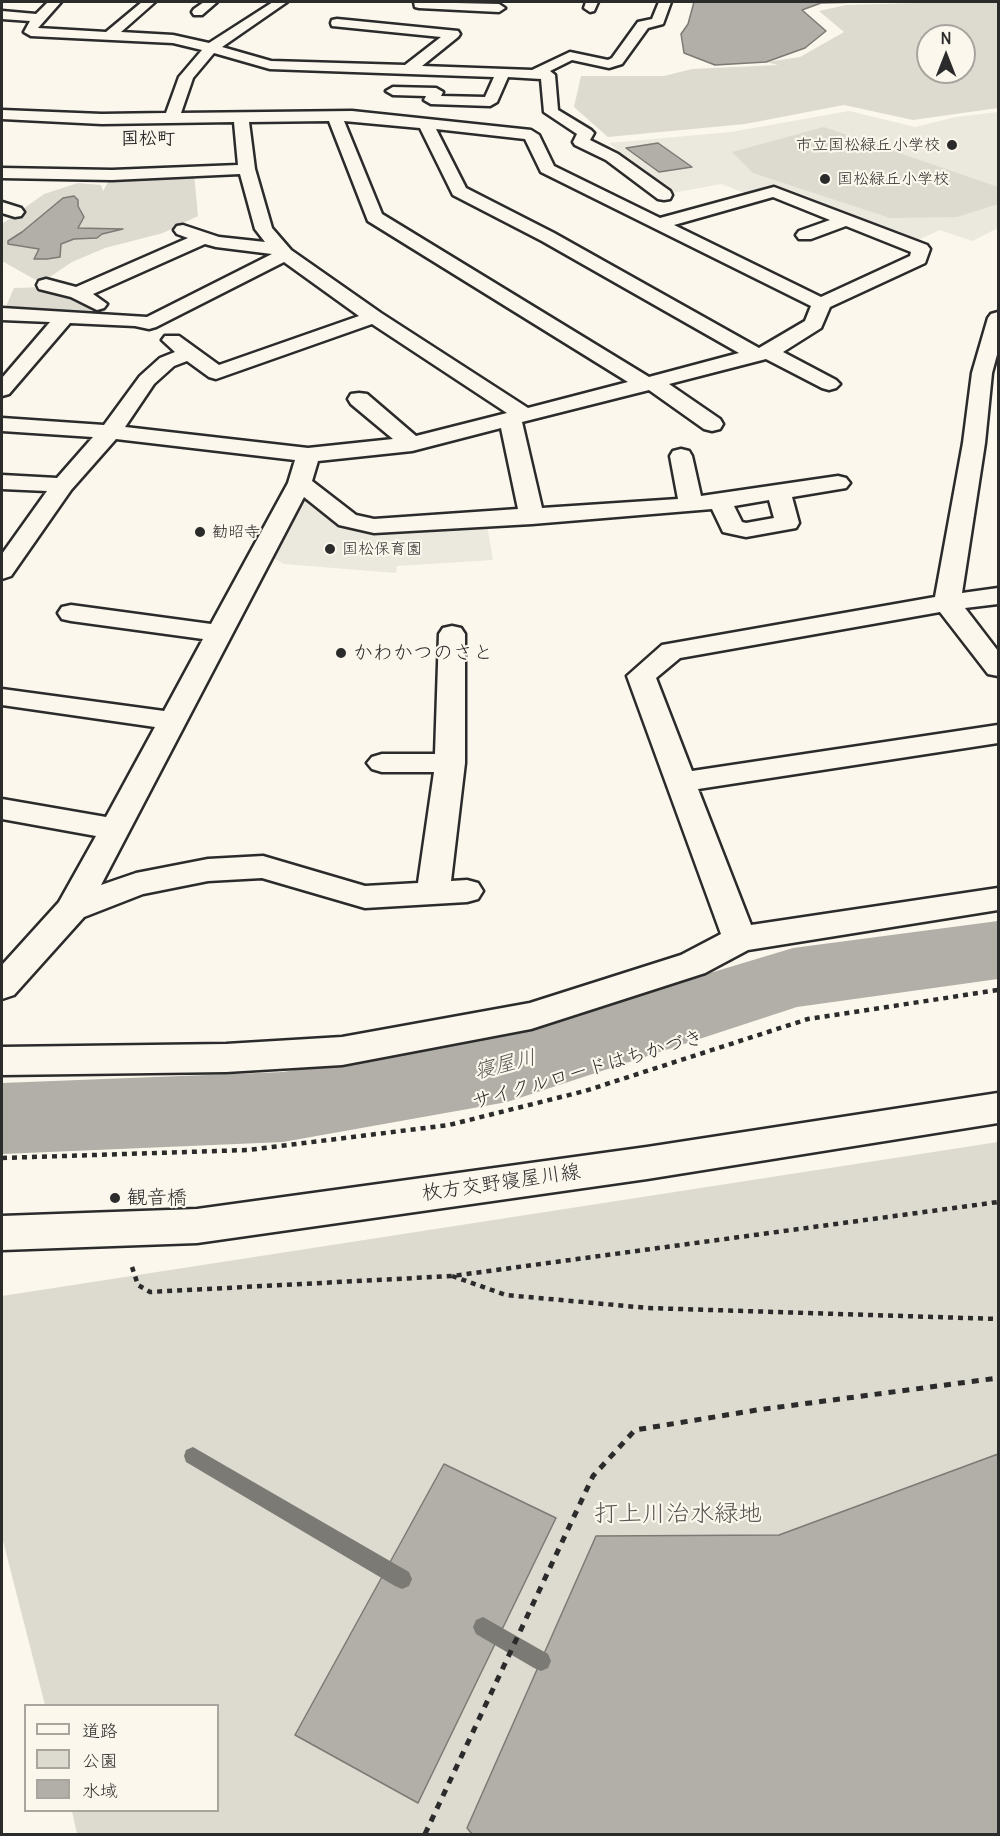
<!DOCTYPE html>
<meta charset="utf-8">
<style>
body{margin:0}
#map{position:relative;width:1000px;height:1836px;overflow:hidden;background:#fbf7ec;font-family:Delius,"Klee One",sans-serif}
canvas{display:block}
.frame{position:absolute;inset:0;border:3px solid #2b2b2b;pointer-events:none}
.legend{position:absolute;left:24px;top:1704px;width:195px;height:108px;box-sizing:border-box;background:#fbf7ec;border:2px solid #a8a59f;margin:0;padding:8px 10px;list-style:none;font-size:18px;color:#2b2b2b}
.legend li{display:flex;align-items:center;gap:12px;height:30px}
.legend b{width:30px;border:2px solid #a8a59f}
.north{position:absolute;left:916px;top:24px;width:60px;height:60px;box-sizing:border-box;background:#fbf7ec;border:2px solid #a8a59f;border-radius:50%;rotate:0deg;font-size:16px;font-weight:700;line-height:24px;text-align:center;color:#2b2b2b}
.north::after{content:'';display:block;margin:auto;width:21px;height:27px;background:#2b2b2b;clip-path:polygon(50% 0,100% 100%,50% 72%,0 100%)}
</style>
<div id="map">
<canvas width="1000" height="1836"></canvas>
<div class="frame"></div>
<ul class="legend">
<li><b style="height:8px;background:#fbf7ec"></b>道路</li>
<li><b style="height:16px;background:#dddad0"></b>公園</li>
<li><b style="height:16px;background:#b1afa7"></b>水域</li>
</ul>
<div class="north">N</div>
</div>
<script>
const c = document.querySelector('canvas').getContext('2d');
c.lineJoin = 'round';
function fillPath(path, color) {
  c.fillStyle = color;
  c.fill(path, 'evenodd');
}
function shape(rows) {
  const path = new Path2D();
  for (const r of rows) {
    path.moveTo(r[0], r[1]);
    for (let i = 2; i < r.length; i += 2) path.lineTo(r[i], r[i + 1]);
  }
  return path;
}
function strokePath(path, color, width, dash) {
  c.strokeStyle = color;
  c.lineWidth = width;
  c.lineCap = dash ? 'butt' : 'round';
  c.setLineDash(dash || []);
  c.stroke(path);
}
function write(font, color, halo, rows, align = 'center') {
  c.font = font + ' Delius,"Klee One",sans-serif';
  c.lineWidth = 4.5;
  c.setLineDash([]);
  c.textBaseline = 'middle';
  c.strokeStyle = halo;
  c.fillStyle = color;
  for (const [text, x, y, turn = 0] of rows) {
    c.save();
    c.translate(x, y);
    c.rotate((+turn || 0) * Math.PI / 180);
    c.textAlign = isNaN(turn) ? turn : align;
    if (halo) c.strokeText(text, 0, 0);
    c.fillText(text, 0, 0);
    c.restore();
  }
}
const built = shape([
 [849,111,915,127,956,117,998,112,998,228,972,241,940,230,909,244,777,190,753,196,721,184,673,193,644,173,609,143,731,132],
 [312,498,328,519,335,524,352,528,394,531,487,525,493,560,397,566,396,573,284,564,273,558,300,499]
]);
const green = shape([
 [955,2,998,2,998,108,913,120,844,105,745,124,608,137,574,107,581,76,664,76,692,69,778,65,766,62,800,57,844,32,819,11,846,5],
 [928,36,964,36,964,72,928,72],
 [824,127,998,187,998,204,957,217,890,218,753,173,732,152],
 [194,173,198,216,163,233,105,248,72,262,41,283,2,261,2,224,44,194,78,183,101,185,103,191,112,175],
 [45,287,77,296,95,313,4,311,14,288],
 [998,1142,998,1834,77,1834,72,1811,218,1810,218,1706,45,1705,2,1537,2,1296]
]);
const water = shape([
 [694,2,861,2,821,3,802,10,826,31,805,48,766,62,715,65,684,53,681,34,688,24,694,2],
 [658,143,692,167,659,172,626,148,658,143],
 [74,196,78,200,78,206,84,217,78,228,123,229,102,234,97,238,74,239,61,244,60,257,47,259,34,259,39,249,8,244,8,241,22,232,63,198,74,196],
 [998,1454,998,1834,472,1834,467,1828,596,1536,779,1535,998,1454],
 [444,1464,556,1518,418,1803,295,1735,444,1464]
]);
const stream = shape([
 [193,1447,409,1572,412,1579,409,1586,402,1589,395,1586,186,1462,184,1456,186,1450,193,1447],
 [483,1617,548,1654,551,1661,548,1668,541,1671,534,1668,476,1634,473,1627,476,1620,483,1617]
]);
const river = shape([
 [998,921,998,979,797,1007,507,1102,283,1142,2,1154,2,1083,283,1072,507,1034,793,948,998,921]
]);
const pathFar1 = shape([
 [2,1158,248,1150,449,1125,585,1091,808,1019,998,990],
 [132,1267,138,1285,150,1292,452,1276,998,1202],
 [452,1276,506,1295,648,1308,998,1319]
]);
const path = shape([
 [425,1834,593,1476,635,1430,757,1410,998,1378]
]);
const minor = shape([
 [48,2,61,2,38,28,106,32,142,2,155,2,121,32,173,35,209,43,273,2,287,2,222,47,271,61,405,65,441,37,332,26,331,23,332,20,337,19,458,31,460,34,458,37,422,66,532,70,570,52,608,60,612,58,638,22,652,19,659,2,671,2,663,24,648,28,622,64,609,68,572,60,550,71,555,75,558,110,591,130,594,133,590,140,618,154,670,191,672,195,670,199,664,200,658,199,606,160,575,145,573,142,577,134,544,112,541,79,508,77,497,102,490,106,431,104,424,100,426,96,393,95,386,91,393,87,436,88,443,92,441,96,485,97,494,77,270,69,214,53,193,78,181,113,352,111,531,130,539,135,554,166,660,218,774,187,927,245,930,249,925,263,830,307,821,328,783,352,836,380,840,384,836,388,829,390,822,388,766,359,669,384,720,419,723,424,720,429,712,431,704,429,649,390,522,422,542,508,678,499,670,456,673,451,681,449,689,451,692,456,701,496,838,476,846,478,850,483,846,488,792,497,799,523,796,528,746,537,732,534,723,532,712,509,532,524,374,533,339,525,304,497,101,885,136,873,208,859,263,856,365,886,418,883,434,772,382,772,372,769,367,763,372,757,382,754,435,754,439,634,443,628,452,626,461,628,465,634,465,763,451,881,467,880,478,883,483,891,478,899,467,902,365,908,262,878,208,881,143,894,84,917,14,995,2,999,2,965,59,902,96,836,2,819,2,799,106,817,155,727,2,705,2,689,164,711,203,639,71,621,62,619,58,613,62,607,71,605,211,624,288,483,295,460,116,439,71,490,11,576,2,579,2,554,47,491,2,489,2,475,57,478,93,437,2,431,2,418,104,425,140,376,160,358,175,352,162,340,165,336,179,336,219,365,359,316,284,262,156,327,149,329,135,326,70,323,9,394,2,396,2,378,50,322,2,320,2,308,147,317,272,254,216,247,205,244,93,294,107,304,104,308,97,310,71,297,39,289,37,285,39,281,46,279,76,287,188,238,177,234,174,230,177,226,183,225,219,237,265,242,255,229,240,174,112,180,2,178,2,168,112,170,238,165,234,122,102,124,2,119,2,110,102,114,166,113,179,77,202,50,173,43,31,36,24,32,30,21,2,19,2,11,36,14,48,2],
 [329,121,368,221,628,382,528,408,381,313,291,250,272,228,255,169,249,122,329,121],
 [344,121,420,128,453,195,542,241,739,353,649,377,382,214,344,121],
 [436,129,525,139,541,172,811,306,805,321,759,348,554,233,466,188,436,129],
 [773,197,830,220,799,231,796,235,799,239,811,239,846,226,911,252,910,256,821,297,674,225,773,197],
 [372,324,507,413,416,436,367,394,359,393,351,394,348,399,351,404,393,439,308,448,125,427,154,384,174,366,187,361,209,377,216,379,372,324],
 [501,428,518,509,374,519,356,515,312,481,318,461,412,451,501,428],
 [769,500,774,518,746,523,742,522,734,506,769,500],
 [204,2,217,2,202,15,194,15,192,12,194,9,204,2],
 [414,2,499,4,505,8,499,12,419,8,415,7,414,2],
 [586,2,598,2,594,11,590,12,584,8,586,2],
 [2,202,21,208,24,212,21,216,15,217,2,213,2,202],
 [998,312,998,351,992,373,985,443,962,593,998,588,998,604,965,608,998,651,998,676,988,674,940,612,680,658,656,678,692,771,998,725,998,743,698,789,751,925,998,888,998,910,748,950,705,973,531,1029,342,1065,226,1072,2,1075,2,1047,226,1044,342,1037,530,1003,681,955,721,934,627,676,662,645,935,597,963,443,972,373,988,318,991,314,998,312]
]);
const major = shape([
 [998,1093,998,1123,647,1179,197,1243,2,1250,2,1216,197,1209,647,1147,998,1093]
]);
const markers = [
 [952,145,6,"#2b2b2b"],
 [825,179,6,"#2b2b2b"],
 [200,532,6,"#2b2b2b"],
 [330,549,6,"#2b2b2b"],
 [341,653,6,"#2b2b2b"],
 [115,1198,6,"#2b2b2b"]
];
const farPoinames = [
 ["市立国松緑丘小学校",940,145,"right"],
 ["国松緑丘小学校",837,179],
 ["勧昭寺",212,532],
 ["国松保育園",342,549]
];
const farNeighbourhoodnames = [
 ["国松町",148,139]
];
const poiNames = [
 ["かわかつのさと",353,653],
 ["観音橋",127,1198]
];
const streetNames = [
 ["サイクルロードはちかづき",588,1070,-16],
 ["枚方交野寝屋川線",501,1183,-8]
];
const waterNames = [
 ["寝屋川",505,1065,-14]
];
const nearParknames = [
 ["打上川治水緑地",678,1514]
];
fillPath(built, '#ebe8de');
fillPath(green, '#dddad0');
fillPath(water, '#b1afa7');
strokePath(water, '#7b7a75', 1.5);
fillPath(stream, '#7b7a75');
fillPath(river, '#b1afa7');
strokePath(minor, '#2b2b2b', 5);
strokePath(major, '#2b2b2b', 5);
strokePath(pathFar1, '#2b2b2b', 4.5, [5, 5]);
strokePath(path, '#2b2b2b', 5, [7, 7]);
fillPath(minor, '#fbf7ec');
fillPath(major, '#fbf7ec');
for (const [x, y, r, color] of markers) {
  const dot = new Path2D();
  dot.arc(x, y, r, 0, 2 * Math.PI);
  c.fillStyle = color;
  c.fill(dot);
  strokePath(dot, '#fbf7ec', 2);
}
write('16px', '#2b2b2b', '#fbf7ec', farPoinames, 'left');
write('bold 18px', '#2b2b2b', '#fbf7ec', farNeighbourhoodnames);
write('20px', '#2b2b2b', '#fbf7ec', poiNames, 'left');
write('20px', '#2b2b2b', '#fbf7ec', streetNames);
write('italic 21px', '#5a5956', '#fbf7ec', waterNames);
write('24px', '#585754', '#fbf7ec', nearParknames);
</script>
